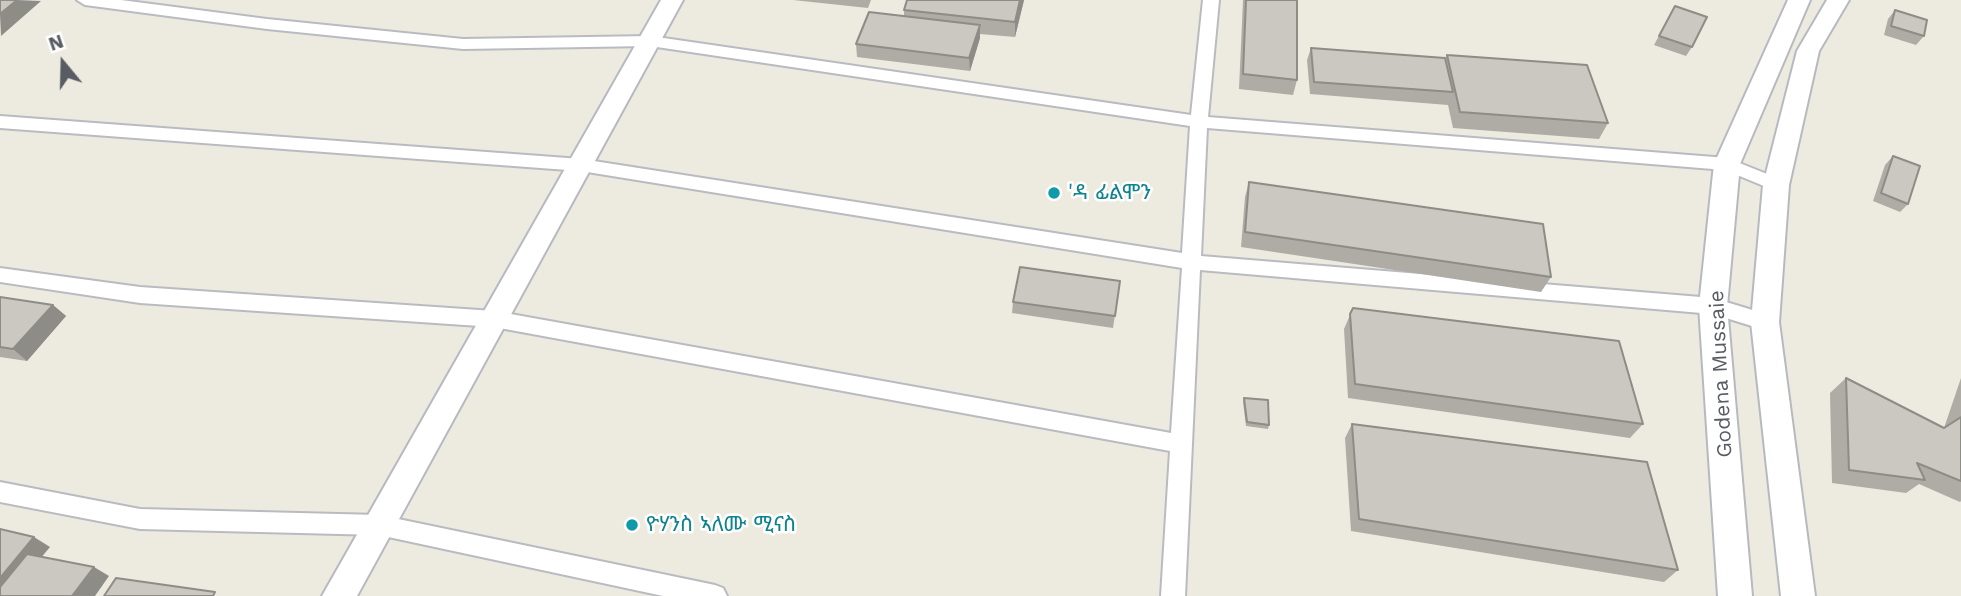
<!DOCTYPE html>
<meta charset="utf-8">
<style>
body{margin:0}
#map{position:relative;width:1961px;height:596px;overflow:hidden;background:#edebe0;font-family:"Work Sans",sans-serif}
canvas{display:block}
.north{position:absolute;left:28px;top:28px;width:70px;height:70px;-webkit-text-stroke:5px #fff;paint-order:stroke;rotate:341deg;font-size:19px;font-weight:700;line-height:28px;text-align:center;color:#595d63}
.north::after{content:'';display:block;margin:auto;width:24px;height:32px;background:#595d63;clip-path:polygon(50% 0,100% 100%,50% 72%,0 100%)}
</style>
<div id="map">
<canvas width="1961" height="596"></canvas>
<div class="north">N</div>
</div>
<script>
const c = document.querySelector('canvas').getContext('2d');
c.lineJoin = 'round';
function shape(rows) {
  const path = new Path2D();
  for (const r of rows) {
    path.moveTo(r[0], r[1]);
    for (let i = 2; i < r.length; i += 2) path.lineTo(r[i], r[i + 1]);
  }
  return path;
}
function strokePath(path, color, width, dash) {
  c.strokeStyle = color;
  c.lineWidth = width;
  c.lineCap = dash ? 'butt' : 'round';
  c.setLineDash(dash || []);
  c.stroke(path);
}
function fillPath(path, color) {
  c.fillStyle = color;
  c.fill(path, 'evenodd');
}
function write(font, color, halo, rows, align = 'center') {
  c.font = font + ' "Work Sans","Noto Sans Ethiopic",sans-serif';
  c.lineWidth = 5;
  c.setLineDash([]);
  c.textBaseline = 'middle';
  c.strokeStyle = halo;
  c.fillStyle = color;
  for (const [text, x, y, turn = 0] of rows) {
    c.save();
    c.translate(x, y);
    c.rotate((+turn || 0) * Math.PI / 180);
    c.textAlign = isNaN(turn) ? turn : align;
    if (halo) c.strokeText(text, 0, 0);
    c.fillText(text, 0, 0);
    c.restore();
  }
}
const street = shape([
 [77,0,121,0,267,19,463,39,650,36,1191,115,1203,0,1219,0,1208,117,1727,158,1782,180,1785,185,1782,190,1776,191,1725,170,1207,128,1201,256,1713,298,1772,316,1775,322,1772,328,1765,330,1713,314,1200,270,1185,596,1161,596,1170,451,494,327,140,303,0,282,0,268,140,287,494,311,1171,433,1182,268,581,171,0,128,0,116,581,159,1182,253,1190,126,650,46,463,49,267,29,85,5,77,0],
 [0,482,140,509,379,515,715,585,723,588,727,596,663,596,379,535,140,529,0,502,0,482]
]);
const secondary = shape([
 [661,0,683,0,357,596,322,596,661,0],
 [1788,0,1810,0,1740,164,1727,306,1752,596,1718,596,1699,306,1714,164,1788,0],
 [1827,0,1849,0,1819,51,1789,185,1779,322,1815,596,1781,596,1751,322,1763,185,1797,51,1827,0]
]);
const wall = shape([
 [793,0,871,0,868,8],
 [907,0,1024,0,1015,37,980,34,980,38,970,71,857,57,856,44,904,16,904,10],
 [1243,0,1297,0,1297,80,1293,95,1239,89],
 [1675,6,1692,47,1686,56,1654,45],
 [1895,10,1924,36,1916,45,1884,35,1888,19],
 [1311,48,1445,58,1447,55,1608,123,1599,139,1453,128,1448,105,1310,94,1307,60],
 [1893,156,1908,204,1900,212,1873,201,1885,165],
 [1249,182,1551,277,1541,292,1241,247,1245,197],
 [1120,281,1113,328,1012,313,1013,302],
 [0,297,53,305,66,316,27,361,0,357],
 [1353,308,1643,424,1630,438,1348,398,1344,329],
 [1846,378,1944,428,1961,378,1961,501,1960,502,1919,484,1906,493,1832,483,1830,393],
 [1244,398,1269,425,1268,429,1246,426,1243,402],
 [1352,424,1678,570,1664,582,1351,531,1345,438]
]);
const shadedWall = shape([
 [17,0,41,1,1,36,0,14],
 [1020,0,1024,0,1015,37,1015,22],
 [980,25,980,38,970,71,969,58],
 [53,305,66,316,27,361,13,349],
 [34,537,50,547,9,596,0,596,0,578],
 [94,567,109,576,95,596,72,596]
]);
const building = shape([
 [0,0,17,0,0,14,0,0],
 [907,0,1020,0,1015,22,904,10,907,0],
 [1246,0,1297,0,1297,80,1243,74,1246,0],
 [1675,6,1707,17,1692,47,1659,36,1675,6],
 [1895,10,1927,20,1924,36,1891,26,1895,10],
 [869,12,980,25,969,58,856,44,869,12],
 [1311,48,1445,58,1453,92,1314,82,1311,48],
 [1447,55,1587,65,1608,123,1460,112,1447,55],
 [1893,156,1920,166,1908,204,1881,193,1893,156],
 [1249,182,1543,224,1551,277,1245,232,1249,182],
 [1020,267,1120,281,1115,316,1013,302,1020,267],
 [0,297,53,305,13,349,0,347,0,297],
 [1353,308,1619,341,1643,424,1355,384,1350,314,1353,308],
 [1846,378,1944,428,1961,417,1961,481,1917,463,1925,480,1849,470,1846,378],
 [1244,398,1268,400,1269,425,1247,422,1244,398],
 [1352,424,1647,462,1678,570,1359,519,1352,424],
 [0,529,34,537,0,578,0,529],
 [27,554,94,567,72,596,0,596,0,587,27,554],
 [116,578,215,592,213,596,104,596,116,578]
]);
const markers = [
 [1054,193,7,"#0f9aa8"],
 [632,525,7,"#0f9aa8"]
];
const cultureNames = [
 ["'ዳ ፊልሞን",1068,193],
 ["ዮሃንስ ኣለሙ ሚናስ",646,525]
];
const streetNames = [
 ["Godena Mussaie",1721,374,-93]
];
strokePath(street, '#b9bbc1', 4);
strokePath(secondary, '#b6bac0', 4);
fillPath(street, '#fff');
fillPath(secondary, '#fff');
fillPath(wall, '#aeaca5');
fillPath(shadedWall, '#8d8c86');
fillPath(building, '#cac8c0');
strokePath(building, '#8d8c86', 2);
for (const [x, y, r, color] of markers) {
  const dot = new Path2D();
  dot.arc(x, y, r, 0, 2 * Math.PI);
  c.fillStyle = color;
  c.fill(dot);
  strokePath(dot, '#fff', 2.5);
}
write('21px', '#0d838f', '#fff', cultureNames, 'left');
write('21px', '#595d63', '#fff', streetNames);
</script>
